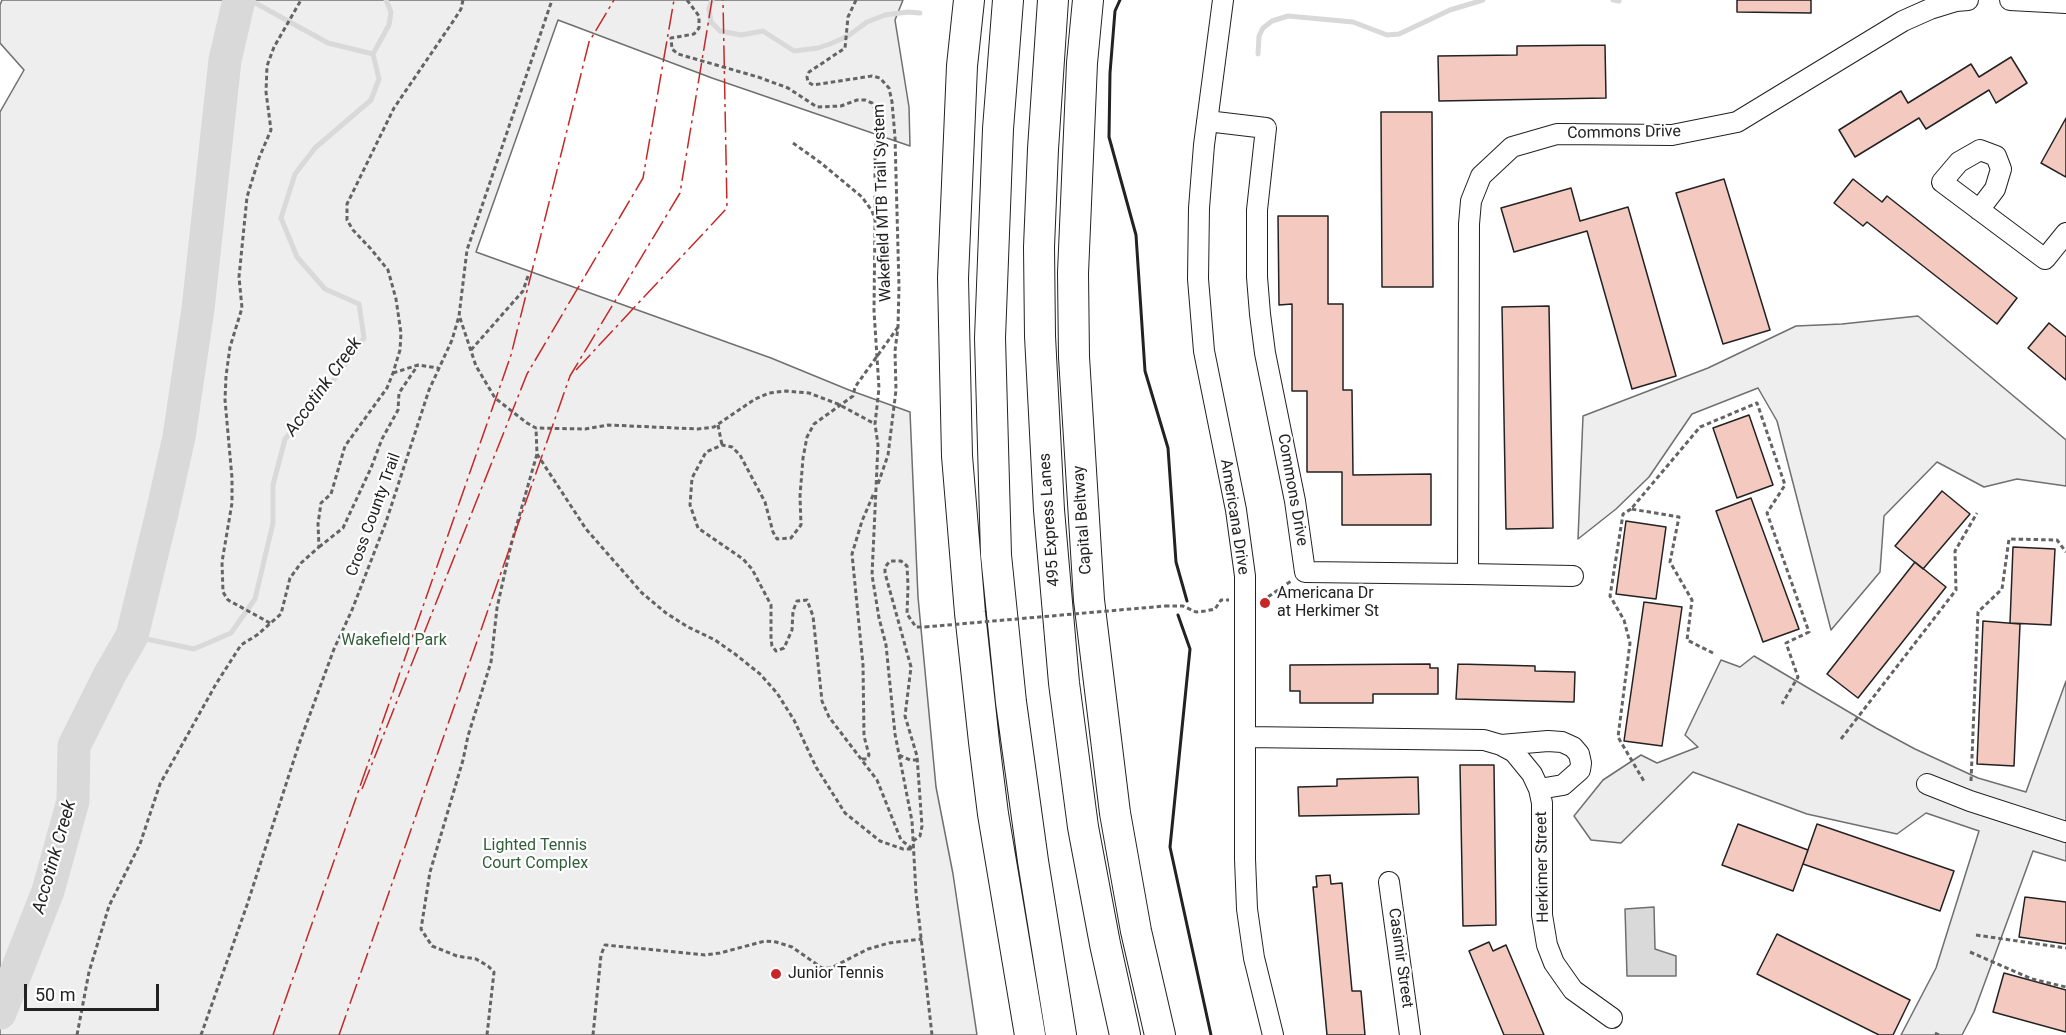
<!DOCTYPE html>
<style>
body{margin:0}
#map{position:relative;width:2066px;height:1035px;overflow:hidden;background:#fff;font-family:Roboto,sans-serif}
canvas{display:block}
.scale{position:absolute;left:24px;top:984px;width:135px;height:27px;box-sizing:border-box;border:3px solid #222;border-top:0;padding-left:8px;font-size:18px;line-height:21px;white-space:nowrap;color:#222;-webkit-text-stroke:4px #fff;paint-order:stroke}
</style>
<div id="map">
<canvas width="2066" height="1035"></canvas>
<div class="scale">50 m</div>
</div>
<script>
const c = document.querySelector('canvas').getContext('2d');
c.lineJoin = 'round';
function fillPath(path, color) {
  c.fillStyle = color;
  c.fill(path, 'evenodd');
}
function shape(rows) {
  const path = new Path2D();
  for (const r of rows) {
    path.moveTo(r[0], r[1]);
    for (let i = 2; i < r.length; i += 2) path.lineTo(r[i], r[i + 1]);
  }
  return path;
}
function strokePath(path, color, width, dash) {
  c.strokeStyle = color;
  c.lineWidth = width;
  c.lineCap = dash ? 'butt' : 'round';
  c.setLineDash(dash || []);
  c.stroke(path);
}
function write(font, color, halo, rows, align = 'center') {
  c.font = font + ' Roboto,sans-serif';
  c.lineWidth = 4.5;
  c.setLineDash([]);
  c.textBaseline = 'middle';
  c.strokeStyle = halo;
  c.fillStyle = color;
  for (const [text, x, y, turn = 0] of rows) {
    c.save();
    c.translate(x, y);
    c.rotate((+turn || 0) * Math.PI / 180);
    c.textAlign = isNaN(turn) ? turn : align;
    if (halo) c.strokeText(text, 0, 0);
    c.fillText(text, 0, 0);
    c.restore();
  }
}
const green = shape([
 [2,0,903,0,895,20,909,107,910,146,712,78,558,20,476,252,771,358,849,390,910,412,918,597,936,787,953,874,977,1035,0,1035,0,112,24,70,0,43,0,5,2,0],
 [1918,316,2066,440,2066,486,2017,479,1984,487,1937,462,1884,516,1880,572,1831,630,1777,421,1758,388,1692,414,1649,477,1616,509,1578,539,1583,416,1708,368,1796,326,1842,324,1918,316]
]);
const parking = shape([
 [1754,656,1876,728,1915,749,1978,778,2026,792,2066,681,2066,861,2033,851,1974,1012,1962,1035,1901,1035,1936,968,1979,831,1926,813,1897,834,1807,814,1693,772,1621,843,1591,840,1574,816,1603,780,1641,755,1657,763,1698,747,1685,735,1721,660,1740,667,1754,656]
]);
const water = shape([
 [1654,907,1655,949,1676,956,1676,976,1627,976,1625,909,1654,907]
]);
const stream = shape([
 [712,0,709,9,711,22,720,31,741,35,763,31,794,51,818,48,830,44,848,36,867,22,885,15,908,12,920,13],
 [1613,0,1619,1],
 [373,54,389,25,391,12,386,0],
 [1258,54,1259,36,1263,28,1272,21,1288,16,1353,22,1387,35,1399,34,1450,10,1483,0],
 [132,636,194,649,231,633,255,599,273,523,273,485,285,439,322,396,364,338,359,304,325,289,297,257,281,218,295,174,315,148,371,100,379,79,373,54,328,43,250,0]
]);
const river = shape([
 [0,1013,48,891,73,801,74,746,110,674,132,636,162,513,179,437,198,309,225,60,239,0]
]);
const building = shape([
 [1737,0,1811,0,1811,13,1737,12,1737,0],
 [1605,45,1606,98,1439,101,1438,56,1517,55,1517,46,1605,45],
 [2011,57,2027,83,1996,103,1989,90,1926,129,1919,118,1855,157,1839,130,1901,91,1908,103,1971,64,1979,77,2011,57],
 [1381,112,1432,112,1433,287,1382,287,1381,112],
 [2066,118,2066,177,2041,163,2066,118],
 [1724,179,1770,330,1723,344,1676,193,1724,179],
 [1853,179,1882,202,1887,196,2017,298,1997,324,1867,222,1863,226,1834,203,1853,179],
 [1571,188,1580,221,1628,207,1676,376,1632,389,1587,231,1514,252,1501,208,1571,188],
 [1278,216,1328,216,1328,304,1343,304,1343,390,1352,390,1353,475,1431,474,1431,525,1342,525,1342,472,1307,472,1307,391,1292,391,1292,304,1279,305,1278,216],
 [1549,306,1553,528,1506,529,1502,307,1549,306],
 [2049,323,2066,337,2066,380,2028,348,2049,323],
 [1749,415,1773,485,1737,498,1713,428,1749,415],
 [1942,491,1970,514,1923,569,1895,546,1942,491],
 [1751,498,1799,629,1763,642,1716,511,1751,498],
 [1626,521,1666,527,1656,599,1616,594,1626,521],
 [2013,547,2055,549,2051,625,2010,623,2013,547],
 [1915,562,1946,587,1858,698,1827,674,1915,562],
 [1644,602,1682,607,1662,746,1624,741,1644,602],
 [1983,621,2020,624,2014,766,1977,764,1983,621],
 [1430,664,1430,668,1438,668,1438,694,1373,694,1373,703,1300,703,1300,691,1290,691,1290,665,1430,664],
 [1458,664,1535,666,1535,671,1575,672,1574,702,1456,699,1458,664],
 [1460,765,1494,765,1496,925,1463,926,1460,765],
 [1418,777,1419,814,1299,816,1298,787,1337,786,1337,779,1418,777],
 [1738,824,1808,850,1793,891,1722,865,1738,824],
 [1817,824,1954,871,1940,911,1803,864,1817,824],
 [1330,875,1331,884,1342,883,1352,991,1361,991,1365,1035,1327,1035,1313,887,1317,887,1316,876,1330,875],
 [2025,897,2066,902,2066,944,2019,937,2025,897],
 [1777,934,1910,1000,1893,1035,1879,1035,1757,974,1777,934],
 [1489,942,1493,951,1506,945,1544,1035,1504,1035,1469,951,1489,942],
 [2004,973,2066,990,2066,1032,1993,1012,2004,973]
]);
const path = shape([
 [687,0,699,16,699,28,694,34,671,38,672,49,678,54,758,77,788,88,817,107,841,106,857,100,865,100,872,103,876,111,877,135,875,156,875,215],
 [856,0,848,17,845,48,809,72,807,77,808,82,813,85,872,76,880,78,889,88,892,102,895,137,899,287,898,327,895,351,896,390,888,455,878,484],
 [793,143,821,163,862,197,872,211,875,220,874,311,879,388,875,424,878,445,872,575,879,618,886,645,895,734,912,821,916,893,932,1035],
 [460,318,476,366,495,398,527,423,536,428,585,429,608,425,698,429,714,427,755,399,769,393,786,391,809,393,838,404,875,424],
 [898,327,855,387,853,396,814,424,807,437,803,458,800,496,801,525,791,538,777,539,773,532,765,502,740,455,732,447,722,445,706,452,692,478,690,505,698,528,743,559,752,569,771,605,771,639,772,646,776,651,784,648,792,630,793,611,797,601,807,600,813,616,822,701,829,717,877,780,901,840,913,849],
 [471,350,523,291,528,276],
 [393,373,418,365,438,368],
 [718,425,722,445],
 [537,454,586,529,642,593,666,613,688,627,715,640,735,654,760,674,777,693,794,720,816,767,845,813,880,841,903,849,913,849],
 [1631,509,1623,514,1610,596,1624,620,1630,643,1618,737,1645,783],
 [319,547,343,528,371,468,382,439,398,410,399,393,418,365],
 [1262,601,1291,581],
 [1165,606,1183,606,1196,612,1205,611,1215,609,1221,600,1229,600],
 [270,623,228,600,223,592,222,562,232,503,232,478,225,400,226,376,230,347,242,308,239,277,247,197,259,158,271,130,266,92,267,66,274,47,301,0],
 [1713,653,1687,640,1692,600,1670,562,1679,517,1631,509,1700,427,1757,403,1785,485,1767,513,1809,632,1786,643,1798,677,1782,704],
 [1841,739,1956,590,1955,551,1977,513],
 [899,755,910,760,917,760],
 [862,759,867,759,869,755,864,736,863,665,852,554,862,521,874,493],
 [1971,781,1978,612,2002,589,2009,539,2057,540,2066,552],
 [913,841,920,836,922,826,917,756,905,716,911,667,885,573,885,567,890,561,901,561,907,566,908,586,907,614,916,627,925,627],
 [1976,935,2066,948],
 [1970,952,2032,979,2066,987],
 [1935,1033,1939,1035],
 [77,1035,89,972,109,906,140,844,160,784,216,684,241,645,257,635,281,614,290,578,301,563,319,547,318,524,321,503,331,494,345,446,387,388,393,373,400,350,401,333,396,299,388,270,371,249,353,230,347,220,347,204,394,108,454,20,461,9,463,0],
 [201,1035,247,905,299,744,334,649,352,610,386,522,429,390,452,340,459,316,467,250,552,0],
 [487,1035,494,972,488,966,476,959,457,956,432,946,421,929,430,872,463,760,468,736,491,662,497,608,511,545,537,454,536,428],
 [593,1035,601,955,605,945,705,955,720,953,765,941,776,942,792,947,822,968,831,968,868,949,889,943,922,939]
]);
const minor = shape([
 [1223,0,1204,145,1199,208,1198,279,1204,351,1236,510,1245,576,1245,859,1247,909,1254,958,1273,1035],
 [2010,0,2066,3],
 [1207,121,1266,128,1257,210,1257,277,1260,314,1265,353,1295,501,1305,572,1468,574],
 [1979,210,1995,189,2001,169,1996,156,1980,150,1959,162,1942,182,2045,259,2066,233],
 [1573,576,1468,574,1469,224,1471,201,1481,176,1512,147,1557,134,1672,135,1737,122,1903,21,1930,9,1956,1,1968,0],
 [1245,737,1484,740,1501,745,1514,752,1532,774,1539,789,1542,803,1542,915,1547,945,1554,963,1573,990,1612,1018],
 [1501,745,1548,741,1562,742,1573,747,1579,754,1581,763,1580,770,1563,785,1539,789],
 [1927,784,1970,801,2066,832],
 [1389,882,1410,1035]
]);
const highway = shape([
 [969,0,962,66,953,278,957,456,970,613,984,742,993,814,1030,1035],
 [1008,0,998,129,990,338,996,555,1011,702,1033,861,1061,1035],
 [1053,0,1043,149,1039,247,1040,336,1049,510,1064,683,1083,827,1105,944,1125,1035],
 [1088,0,1082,63,1073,273,1074,357,1089,600,1115,813,1136,931,1160,1035]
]);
const pathBridge = shape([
 [925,627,1165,606]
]);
const wall = shape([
 [1120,0,1115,11,1110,73,1109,137,1136,235,1145,371,1168,448,1176,562,1187,601],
 [1178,615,1190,649,1170,847,1211,1035]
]);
const power = shape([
 [576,370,727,208,723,0],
 [362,789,527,374,643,178,674,0],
 [273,1035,511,355,589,42,614,0],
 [339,1035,570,376,680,193,712,0]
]);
const markers = [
 [1265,603,6,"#c62828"],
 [776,974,6,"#c62828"]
];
const streetNames = [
 ["Commons Drive",1624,133,-1],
 ["Wakefield MTB Trail System",883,203,-92],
 ["Commons Drive",1292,490,80],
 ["Cross County Trail",374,515,-70],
 ["Americana Drive",1234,517,81],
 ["495 Express Lanes",1050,520,-94],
 ["Capital Beltway",1083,520,-94],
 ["Herkimer Street",1543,867,-91],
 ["Casimir Street",1400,958,82]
];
const poiNames = [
 ["Americana Dr",1277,594],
 ["at Herkimer St",1277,612],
 ["Junior Tennis",788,974]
];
const parkNames = [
 ["Wakefield Park",394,641],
 ["Lighted Tennis",535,846],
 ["Court Complex",535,864]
];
const waterNames = [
 ["Accotink Creek",324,387,-54],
 ["Accotink Creek",55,857,-74]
];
fillPath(green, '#eee');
strokePath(green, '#6f6f6f', 1.5);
fillPath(parking, '#ededed');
strokePath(parking, '#6f6f6f', 1.5);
fillPath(water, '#d9d9d9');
strokePath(water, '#6f6f6f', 1.5);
strokePath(stream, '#d9d9d9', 5);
strokePath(river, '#d9d9d9', 33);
fillPath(building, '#f3c9c0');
strokePath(building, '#222', 1.5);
strokePath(minor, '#222', 22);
strokePath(highway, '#222', 32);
strokePath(path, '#646464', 3, [4.5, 3]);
strokePath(minor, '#fff', 20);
strokePath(highway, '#fff', 30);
strokePath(pathBridge, '#646464', 3, [4.5, 3]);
strokePath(wall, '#222', 3);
strokePath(power, '#c62828', 1.5, [21, 4.5, 3, 4.5]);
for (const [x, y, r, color] of markers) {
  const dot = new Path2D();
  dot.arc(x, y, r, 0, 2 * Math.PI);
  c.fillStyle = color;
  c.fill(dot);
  strokePath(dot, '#fff', 2);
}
write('16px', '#222', '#fff', streetNames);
write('16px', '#222', '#fff', poiNames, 'left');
write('16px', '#2f5e38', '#fff', parkNames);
write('italic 18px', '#222', '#fff', waterNames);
</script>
